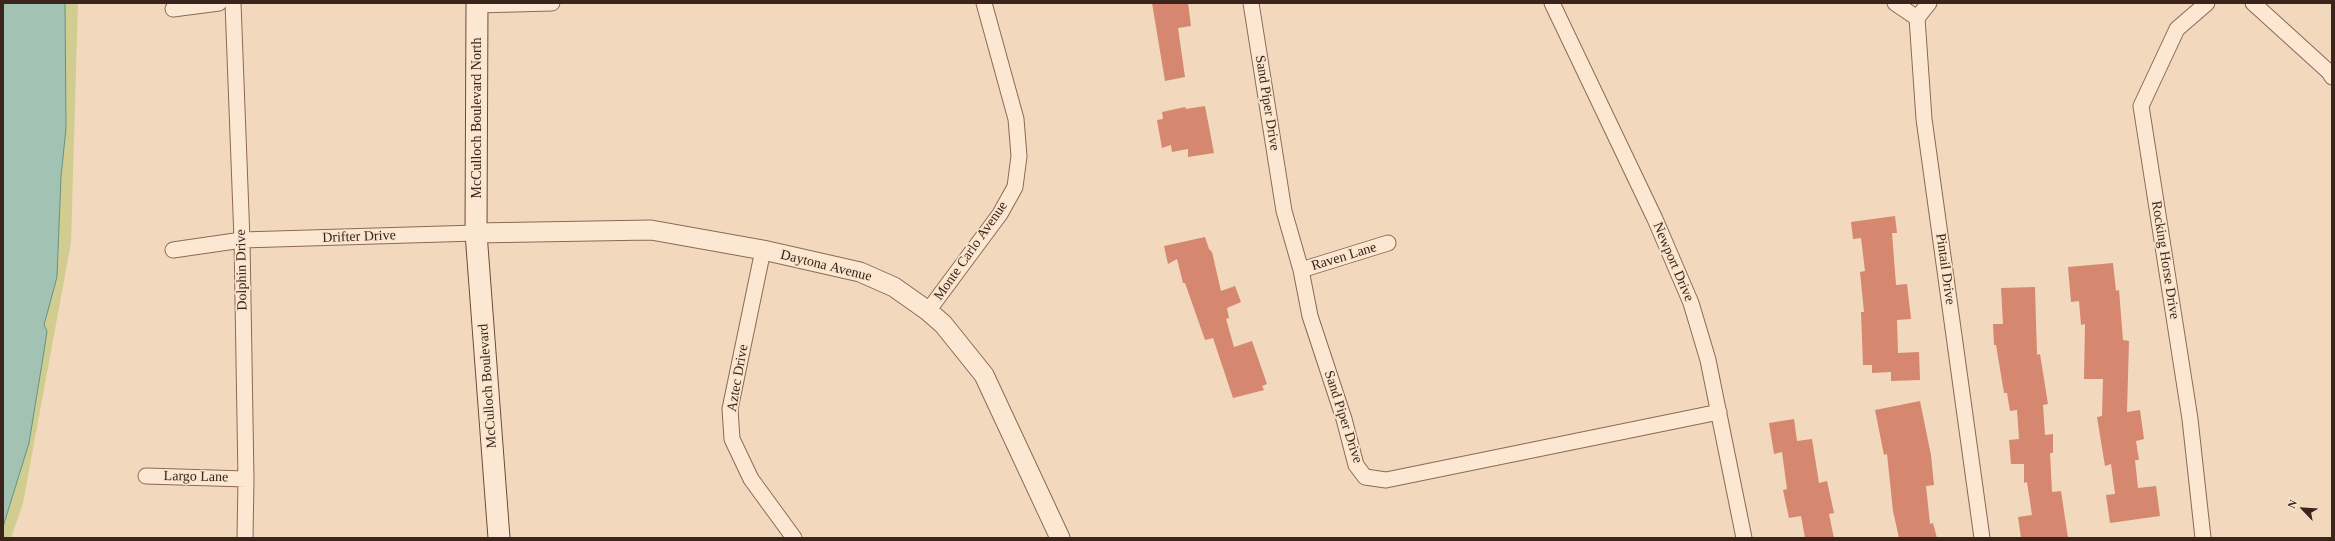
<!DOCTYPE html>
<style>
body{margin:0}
#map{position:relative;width:2335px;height:541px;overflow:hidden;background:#f2d9be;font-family:"Times New Roman",serif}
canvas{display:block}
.frame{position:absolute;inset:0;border:4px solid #3a241b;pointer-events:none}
.north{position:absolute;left:2283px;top:489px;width:40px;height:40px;-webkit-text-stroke:3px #f9e5ce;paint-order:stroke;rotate:295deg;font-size:11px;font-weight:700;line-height:16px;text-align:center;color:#3a241b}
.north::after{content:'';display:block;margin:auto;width:14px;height:18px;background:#3a241b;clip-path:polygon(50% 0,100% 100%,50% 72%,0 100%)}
</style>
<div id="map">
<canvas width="2335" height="541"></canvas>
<div class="frame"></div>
<div class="north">N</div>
</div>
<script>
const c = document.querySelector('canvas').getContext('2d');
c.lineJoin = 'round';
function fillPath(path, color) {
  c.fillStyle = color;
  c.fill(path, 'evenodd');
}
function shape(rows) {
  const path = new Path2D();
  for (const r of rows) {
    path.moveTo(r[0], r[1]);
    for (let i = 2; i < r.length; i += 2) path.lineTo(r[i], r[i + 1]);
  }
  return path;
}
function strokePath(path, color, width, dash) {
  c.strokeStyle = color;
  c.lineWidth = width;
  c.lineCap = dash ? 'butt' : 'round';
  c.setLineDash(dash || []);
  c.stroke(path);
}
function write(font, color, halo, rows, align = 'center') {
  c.font = font + ' "Times New Roman",serif';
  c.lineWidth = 3.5;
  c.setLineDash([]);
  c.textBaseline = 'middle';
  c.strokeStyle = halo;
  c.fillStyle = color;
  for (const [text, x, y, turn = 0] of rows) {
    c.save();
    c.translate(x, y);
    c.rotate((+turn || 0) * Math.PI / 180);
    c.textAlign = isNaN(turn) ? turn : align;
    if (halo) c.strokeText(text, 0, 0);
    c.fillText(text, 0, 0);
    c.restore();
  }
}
const green = shape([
 [3,3,78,3,71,243,23,503,11,538,3,538]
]);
const water = shape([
 [3,3,65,3,66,128,61,177,57,277,44,325,47,331,45,345,29,443,3,527,3,3]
]);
const building = shape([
 [1152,3,1188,3,1191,26,1178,28,1185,77,1165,81],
 [1205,106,1214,153,1188,157,1188,149,1172,152,1171,145,1162,148,1157,120,1163,119,1162,112,1185,107,1186,109],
 [1895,216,1897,233,1892,233,1896,285,1907,284,1911,319,1897,320,1898,353,1919,352,1920,380,1891,381,1891,372,1872,373,1872,365,1863,365,1861,312,1864,312,1860,272,1865,271,1861,238,1853,239,1851,222],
 [1205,237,1209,249,1212,252,1221,291,1235,286,1241,302,1227,308,1229,318,1226,319,1234,347,1252,341,1267,384,1262,386,1264,390,1233,398,1213,338,1205,340,1185,283,1183,283,1177,259,1168,264,1164,246],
 [2113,263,2116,291,2119,290,2123,340,2129,341,2127,412,2140,410,2144,439,2136,441,2139,460,2135,460,2138,488,2156,486,2160,516,2110,523,2106,495,2115,494,2111,464,2105,466,2097,417,2102,416,2103,379,2084,379,2085,324,2081,325,2079,301,2071,302,2068,267],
 [2035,287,2037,355,2040,354,2048,404,2043,405,2045,435,2053,434,2053,453,2050,453,2052,492,2061,491,2068,538,2021,538,2018,517,2032,515,2027,482,2024,483,2024,464,2011,464,2009,440,2019,439,2017,410,2010,411,2007,393,2004,393,1996,345,1994,345,1993,324,2003,324,2001,288],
 [1920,401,1931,455,1934,485,1926,486,1930,524,1933,523,1937,538,1899,538,1893,511,1887,454,1884,455,1875,410],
 [1794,419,1797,441,1812,439,1819,483,1827,481,1834,513,1829,514,1834,538,1805,538,1801,516,1789,518,1783,490,1787,489,1782,452,1774,454,1769,423]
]);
const minor = shape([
 [233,3,242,240,246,479,245,538],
 [1251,3,1284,211,1301,270,1310,316,1344,419,1356,465,1365,477,1386,480,1719,412],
 [1552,3,1655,219,1691,303,1708,360,1744,538],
 [1895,3,1917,18],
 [1929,3,1917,18,1924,119,1982,538],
 [2253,3,2329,72,2332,77],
 [477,5,552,3],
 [173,9,219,3],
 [173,250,242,240,476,233],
 [763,250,730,409,732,439,751,479,794,538],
 [1301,270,1388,243],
 [928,311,1000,214,1015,187,1019,156,1016,119,984,3],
 [146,476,246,479],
 [2203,538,2190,419,2141,106,2177,29,2207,3]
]);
const tertiary = shape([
 [476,233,651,230,763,250,860,272,894,287,928,311,943,324,984,375,1060,538]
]);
const secondary = shape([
 [477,3,476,233,499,538]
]);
const streetNames = [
 ["Sand Piper Drive",1267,103,81],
 ["McCulloch Boulevard North",477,118,-90],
 ["Drifter Drive",359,237,-2],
 ["Monte Carlo Avenue",971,251,-55],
 ["Raven Lane",1344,257,-17],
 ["Rocking Horse Drive",2165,260,81],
 ["Newport Drive",1673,262,67],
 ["Daytona Avenue",826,266,14],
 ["Pintail Drive",1945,269,82],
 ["Dolphin Drive",242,270,-91],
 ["Aztec Drive",738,378,-80],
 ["McCulloch Boulevard",488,386,-94],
 ["Sand Piper Drive",1343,417,72],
 ["Largo Lane",196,477,1]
];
fillPath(green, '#d1cd91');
fillPath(water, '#a2c3b3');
strokePath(water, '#689280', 1);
fillPath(building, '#d5876f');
strokePath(minor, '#8d6855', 17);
strokePath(tertiary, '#8d6855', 21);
strokePath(secondary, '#6e4938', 23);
strokePath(minor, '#fce8d2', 15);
strokePath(tertiary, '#fce8d2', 19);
strokePath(secondary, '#fce8d2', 21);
write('14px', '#3a241b', '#f9e5ce', streetNames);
</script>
